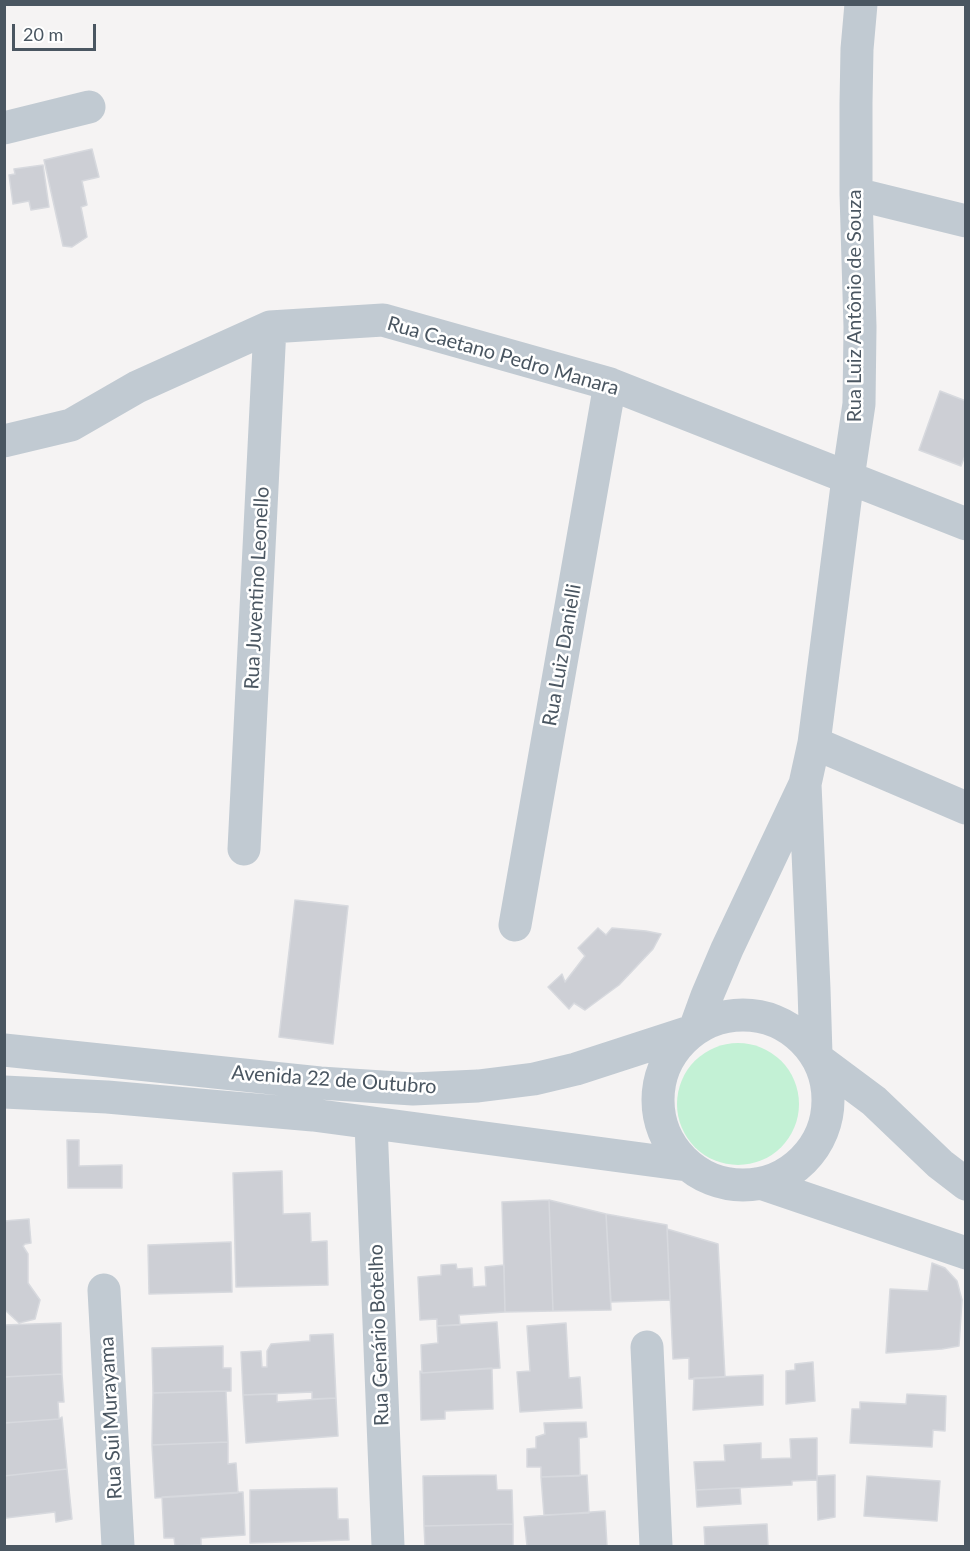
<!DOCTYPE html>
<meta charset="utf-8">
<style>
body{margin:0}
#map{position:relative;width:970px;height:1551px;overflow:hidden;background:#f5f3f3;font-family:Lato,sans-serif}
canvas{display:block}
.frame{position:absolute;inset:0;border:6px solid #4a5661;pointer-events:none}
.scale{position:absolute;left:12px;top:24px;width:84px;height:27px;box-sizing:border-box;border:3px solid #4a5661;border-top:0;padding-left:8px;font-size:18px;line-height:21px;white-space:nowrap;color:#4a5661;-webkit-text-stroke:4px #fff;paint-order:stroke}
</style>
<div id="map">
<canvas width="970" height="1551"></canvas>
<div class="frame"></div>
<div class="scale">20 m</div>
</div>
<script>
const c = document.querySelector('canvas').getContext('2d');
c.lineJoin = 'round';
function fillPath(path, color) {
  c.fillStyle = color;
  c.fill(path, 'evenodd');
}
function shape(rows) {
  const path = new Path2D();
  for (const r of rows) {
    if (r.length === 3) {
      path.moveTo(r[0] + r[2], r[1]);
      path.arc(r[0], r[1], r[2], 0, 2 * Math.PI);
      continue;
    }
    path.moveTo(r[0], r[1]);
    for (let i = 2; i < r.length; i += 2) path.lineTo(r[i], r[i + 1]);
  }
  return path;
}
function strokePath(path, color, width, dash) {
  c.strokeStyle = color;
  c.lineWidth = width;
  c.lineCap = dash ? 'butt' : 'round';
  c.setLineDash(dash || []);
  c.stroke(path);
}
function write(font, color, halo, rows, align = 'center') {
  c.font = font + ' Lato,sans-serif';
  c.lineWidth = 5;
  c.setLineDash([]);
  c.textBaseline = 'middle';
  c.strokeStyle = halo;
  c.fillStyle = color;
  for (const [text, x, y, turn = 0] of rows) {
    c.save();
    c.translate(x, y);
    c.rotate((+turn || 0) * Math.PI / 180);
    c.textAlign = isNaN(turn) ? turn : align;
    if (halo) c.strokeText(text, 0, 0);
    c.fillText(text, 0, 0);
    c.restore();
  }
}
const green = shape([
 [738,1104,61]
]);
const building = shape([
 [92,149,99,177,82,181,87,205,81,207,87,237,72,247,63,246,44,160,92,149],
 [43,165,49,207,31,210,29,201,13,204,9,175,15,174,14,169,43,165],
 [940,391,966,401,966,453,961,466,919,450,940,391],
 [295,900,348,906,333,1044,279,1037,295,900],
 [598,928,606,935,612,928,646,931,661,934,653,949,619,985,585,1010,574,1003,569,1009,548,987,562,974,565,982,585,956,578,948,598,928],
 [67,1140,79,1140,79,1166,122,1165,122,1188,68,1188,67,1140],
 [282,1171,283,1214,310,1213,311,1242,327,1241,328,1285,236,1287,233,1173,282,1171],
 [549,1200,553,1311,505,1312,502,1202,549,1200],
 [549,1200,606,1214,611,1310,553,1311,549,1200],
 [606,1214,667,1225,670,1300,611,1302,606,1214],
 [29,1219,31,1243,25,1244,23,1246,28,1254,28,1283,40,1300,35,1319,19,1323,6,1311,4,1312,4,1221,29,1219],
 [667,1229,718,1244,725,1377,689,1379,689,1358,673,1359,667,1229],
 [231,1242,232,1292,149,1294,148,1245,231,1242],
 [932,1263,945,1268,957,1281,962,1300,959,1346,942,1349,886,1353,890,1289,928,1291,932,1263],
 [456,1264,457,1269,472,1268,473,1287,486,1286,485,1267,504,1265,505,1312,459,1315,460,1325,437,1326,437,1319,420,1320,418,1277,441,1275,441,1265,456,1264],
 [497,1322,500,1368,422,1373,421,1345,438,1343,437,1326,497,1322],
 [61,1323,62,1374,4,1377,4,1325,61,1323],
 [566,1323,569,1378,580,1377,582,1408,520,1412,517,1372,530,1371,527,1326,566,1323],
 [333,1334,336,1398,312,1399,312,1392,243,1395,241,1352,261,1351,262,1367,267,1367,267,1351,271,1344,310,1341,310,1335,333,1334],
 [223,1346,223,1368,231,1368,231,1391,153,1393,152,1348,223,1346],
 [813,1362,815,1401,786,1404,786,1371,795,1370,795,1364,813,1362],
 [492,1368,493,1409,445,1411,445,1419,421,1420,420,1371,422,1373,492,1368],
 [62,1374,64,1402,58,1402,59,1419,4,1423,4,1377,62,1374],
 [763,1375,763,1405,693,1410,694,1378,763,1375],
 [226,1391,228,1442,152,1445,153,1393,226,1391],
 [277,1394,277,1402,336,1398,338,1436,246,1443,243,1395,277,1394],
 [907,1394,946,1396,945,1431,933,1430,932,1447,850,1443,852,1409,860,1409,860,1402,906,1404,907,1394],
 [62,1417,67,1469,4,1476,4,1423,59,1419,62,1417],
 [586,1422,587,1437,579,1438,580,1476,541,1477,541,1467,527,1467,527,1449,536,1448,536,1437,545,1434,544,1423,586,1422],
 [817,1438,817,1480,792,1481,792,1485,696,1490,694,1462,725,1461,724,1445,761,1443,761,1459,791,1458,790,1439,817,1438],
 [228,1442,228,1464,236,1463,238,1493,155,1498,152,1445,228,1442],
 [67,1469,72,1519,56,1522,55,1512,6,1518,4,1509,4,1476,67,1469],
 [496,1475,497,1490,512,1490,513,1524,424,1526,423,1476,496,1475],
 [587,1475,589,1513,544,1515,541,1477,587,1475],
 [835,1475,835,1517,818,1520,817,1476,835,1475],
 [867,1476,940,1481,937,1521,864,1516,867,1476],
 [337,1488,338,1519,348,1519,349,1540,250,1543,250,1490,337,1488],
 [740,1488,741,1504,697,1507,696,1490,740,1488],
 [243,1492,245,1535,201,1538,201,1545,176,1546,175,1546,174,1538,164,1538,162,1497,243,1492],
 [605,1511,607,1546,527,1546,524,1517,605,1511],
 [513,1524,513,1546,425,1546,424,1526,513,1524],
 [767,1524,768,1546,705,1546,704,1527,767,1524]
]);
const minor = shape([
 [4,128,89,107],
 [856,194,966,221],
 [4,441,71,425,137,387,270,327,383,320,610,384,966,524],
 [814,743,966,808],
 [805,784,814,743,848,478,859,404,860,327,856,194,856,103,857,49,861,4],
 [244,849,270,327],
 [515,925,610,384],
 [743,1100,85],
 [695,1029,707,996,727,949,805,784,814,989,816,1054],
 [4,1050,320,1083,413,1089,478,1086,534,1079,576,1069,693,1031],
 [819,1060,874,1101,940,1164,966,1184],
 [4,1092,107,1097,313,1115,687,1165],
 [371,1124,388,1546],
 [763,1184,966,1253],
 [104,1290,118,1546],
 [647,1347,656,1546]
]);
const streetNames = [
 ["Rua Luiz Antônio de Souza",855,306,-90],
 ["Rua Caetano Pedro Manara",503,356,16],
 ["Rua Juventino Leonello",257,588,-87],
 ["Rua Luiz Danielli",562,655,-80],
 ["Avenida 22 de Outubro",334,1080,4],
 ["Rua Genário Botelho",379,1335,-92],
 ["Rua Sui Murayama",111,1418,-93]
];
fillPath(green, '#c3f1d5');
fillPath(building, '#cdcfd5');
strokePath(building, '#d7d9de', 1.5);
strokePath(minor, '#c1cad2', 33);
write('20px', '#4a5661', '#fff', streetNames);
</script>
